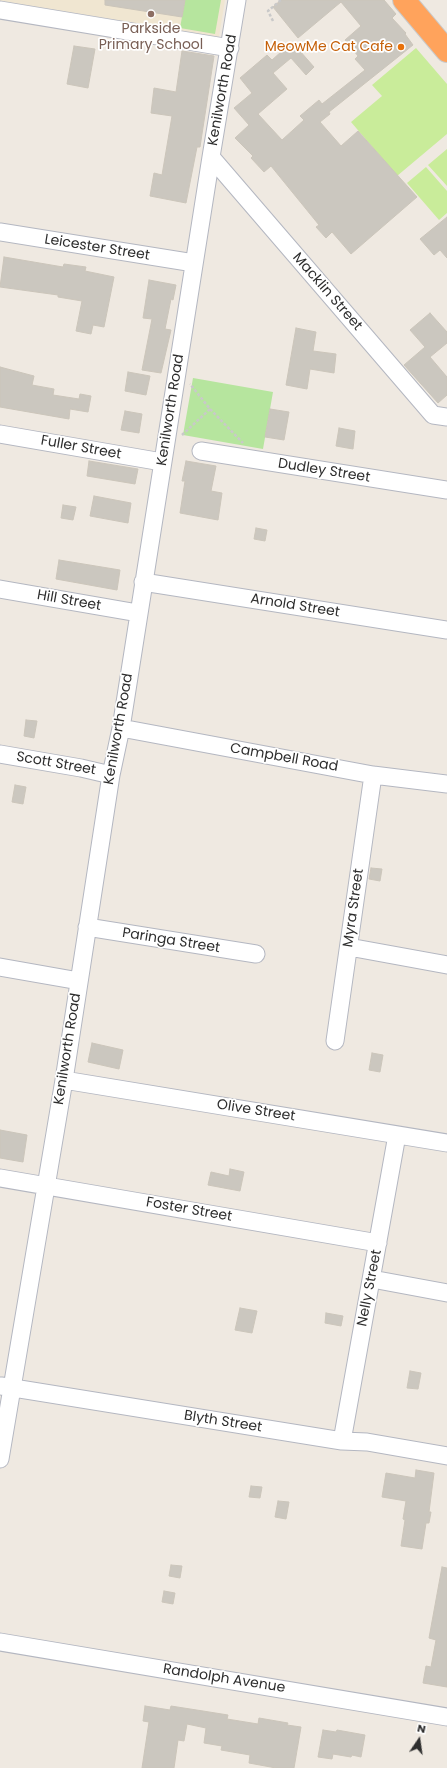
<!DOCTYPE html>
<style>
body{margin:0}
#map{position:relative;width:447px;height:1768px;overflow:hidden;background:#efe9e1;font-family:Poppins,sans-serif}
canvas{display:block}
.north{position:absolute;left:399px;top:1720px;width:40px;height:40px;-webkit-text-stroke:3px #fff;paint-order:stroke;rotate:13deg;font-size:11px;font-weight:700;line-height:16px;text-align:center;color:#2e2e2e}
.north::after{content:'';display:block;margin:auto;width:14px;height:18px;background:#2e2e2e;clip-path:polygon(50% 0,100% 100%,50% 72%,0 100%)}
</style>
<div id="map">
<canvas width="447" height="1768"></canvas>
<div class="north">N</div>
</div>
<script>
const c = document.querySelector('canvas').getContext('2d');
c.lineJoin = 'round';
function fillPath(path, color) {
  c.fillStyle = color;
  c.fill(path, 'evenodd');
}
function shape(rows) {
  const path = new Path2D();
  for (const r of rows) {
    path.moveTo(r[0], r[1]);
    for (let i = 2; i < r.length; i += 2) path.lineTo(r[i], r[i + 1]);
  }
  return path;
}
function strokePath(path, color, width, dash) {
  c.strokeStyle = color;
  c.lineWidth = width;
  c.lineCap = dash ? 'butt' : 'round';
  c.setLineDash(dash || []);
  c.stroke(path);
}
function write(font, color, halo, rows, align = 'center') {
  c.font = font + ' Poppins,sans-serif';
  c.lineWidth = 3.5;
  c.setLineDash([]);
  c.textBaseline = 'middle';
  c.strokeStyle = halo;
  c.fillStyle = color;
  for (const [text, x, y, turn = 0] of rows) {
    c.save();
    c.translate(x, y);
    c.rotate((+turn || 0) * Math.PI / 180);
    c.textAlign = isNaN(turn) ? turn : align;
    if (halo) c.strokeText(text, 0, 0);
    c.fillText(text, 0, 0);
    c.restore();
  }
}
const education = shape([
 [0,0,225,0,219,37,0,1]
]);
const green = shape([
 [185,0,221,0,215,34,180,28],
 [193,378,273,392,263,449,183,435]
]);
const pitch = shape([
 [416,48,447,84,447,134,397,176,351,122,382,96,372,85],
 [447,149,447,186,428,165],
 [426,167,447,191,447,213,439,220,407,183]
]);
const building = shape([
 [105,0,185,0,182,17,105,5,105,0],
 [281,0,384,0,396,14,392,18,406,33,405,34,413,45,329,112,330,114,320,122,341,146,358,131,417,197,351,254,332,232,326,238,316,227,319,225,271,166,264,172,251,158,253,156,235,138,249,125,234,108,252,93,240,78,267,55,272,60,292,42,314,67,306,75,291,58,273,73,287,89,258,114,282,140,304,120,300,116,319,100,322,104,365,70,355,59,358,56,345,40,361,26,341,2,298,38,273,7,281,0],
 [74,46,95,49,88,88,67,84,74,46],
 [182,51,214,56,200,147,197,147,186,203,150,196,154,173,162,175,172,116,151,113,154,88,176,92,182,51],
 [447,217,447,258,440,250,434,255,420,239,447,217],
 [4,257,63,267,64,264,86,267,85,271,114,277,104,327,93,325,91,334,76,331,82,301,58,297,58,295,0,287,4,257],
 [149,280,176,285,173,300,171,299,165,329,171,330,161,373,142,370,152,319,143,318,149,280],
 [430,313,447,332,447,343,430,357,447,377,447,395,438,403,404,365,425,347,410,330,430,313],
 [296,328,316,332,313,351,336,354,334,373,310,369,307,389,286,385,296,328],
 [0,367,34,376,32,385,54,389,53,395,79,399,80,394,91,396,88,412,70,409,69,419,0,407,0,367],
 [128,372,150,376,146,395,125,391,128,372],
 [270,409,289,412,284,440,265,437,270,409],
 [125,411,142,414,139,433,121,430,125,411],
 [339,428,355,431,353,449,336,446,339,428],
 [89,461,138,469,135,484,87,476,89,461],
 [186,461,216,466,211,491,222,493,218,520,180,513,185,481,182,481,186,461],
 [94,496,131,503,128,523,90,516,94,496],
 [63,505,76,507,73,520,61,518,63,505],
 [256,528,267,530,265,541,254,539,256,528],
 [59,560,120,570,117,590,56,579,59,560],
 [26,720,37,721,34,738,24,736,26,720],
 [15,785,26,787,23,804,12,802,15,785],
 [371,868,382,869,380,881,369,879,371,868],
 [92,1043,123,1050,119,1069,88,1062,92,1043],
 [372,1053,383,1055,380,1072,369,1070,372,1053],
 [0,1130,27,1135,23,1162,0,1158,0,1130],
 [230,1169,244,1172,240,1191,208,1185,211,1172,229,1176,230,1169],
 [240,1308,257,1311,252,1333,235,1330,240,1308],
 [326,1313,343,1316,341,1326,325,1323,326,1313],
 [410,1371,421,1373,418,1389,407,1388,410,1371],
 [416,1470,434,1473,429,1512,431,1512,429,1523,426,1523,422,1549,401,1546,405,1520,403,1519,406,1501,382,1497,386,1473,415,1478,416,1470],
 [251,1486,262,1487,260,1498,249,1497,251,1486],
 [278,1501,289,1502,286,1519,275,1517,278,1501],
 [171,1565,182,1566,180,1578,169,1576,171,1565],
 [442,1567,447,1568,447,1687,423,1683,426,1666,431,1667,436,1640,429,1638,442,1567],
 [164,1591,175,1593,173,1604,162,1602,164,1591],
 [145,1706,170,1710,171,1706,203,1711,228,1715,227,1719,258,1724,259,1718,288,1723,287,1725,301,1727,294,1768,276,1768,249,1763,250,1755,221,1750,222,1746,204,1743,206,1728,187,1724,184,1741,178,1740,174,1768,142,1768,149,1722,143,1721,145,1706],
 [323,1730,336,1732,337,1730,365,1735,361,1757,352,1755,351,1757,333,1754,332,1759,318,1757,323,1730]
]);
const path = shape([
 [273,21,268,11,281,0],
 [210,409,243,443],
 [182,435,210,409,190,384]
]);
const minor = shape([
 [0,10,230,48],
 [211,157,433,415,447,417],
 [0,232,194,263],
 [0,434,162,462],
 [201,451,447,490],
 [143,582,447,630],
 [0,589,138,613],
 [121,728,373,775,447,784],
 [0,754,81,768,111,775],
 [87,927,256,954],
 [349,947,447,965],
 [0,967,79,981],
 [335,1041,373,775],
 [64,1080,447,1143],
 [0,1178,378,1243],
 [372,1279,447,1293],
 [1,1386,342,1441,367,1442,447,1456],
 [342,1441,397,1135],
 [0,1459,64,1080,111,775,121,728,211,157,237,0],
 [0,1642,447,1717]
]);
const highway = shape([
 [404,0,447,51]
]);
const markers = [
 [151,14,4,"#8d6e63"],
 [401,47,4,"#e8710a"]
];
const educationNames = [
 ["Parkside",151,29],
 ["Primary School",151,45]
];
const foodNames = [
 ["MeowMe Cat Cafe",393,47]
];
const streetNames = [
 ["Kenilworth Road",223,90,-80],
 ["Leicester Street",97,248,9],
 ["Macklin Street",327,292,49],
 ["Kenilworth Road",171,410,-81],
 ["Fuller Street",81,448,10],
 ["Dudley Street",324,471,9],
 ["Hill Street",69,601,10],
 ["Arnold Street",295,606,9],
 ["Kenilworth Road",119,729,-80],
 ["Campbell Road",284,758,10],
 ["Scott Street",56,764,10],
 ["Myra Street",354,908,-82],
 ["Paringa Street",171,941,9],
 ["Kenilworth Road",68,1049,-81],
 ["Olive Street",256,1111,9],
 ["Foster Street",189,1210,10],
 ["Nelly Street",370,1288,-79],
 ["Blyth Street",223,1422,9],
 ["Randolph Avenue",224,1679,9]
];
fillPath(education, '#f0e6d1');
fillPath(green, '#b6e59e');
fillPath(pitch, '#c9ec9a');
fillPath(building, '#cbc7bf');
strokePath(building, '#cbc5ba', 1);
strokePath(minor, '#b4b7c1', 19);
strokePath(highway, '#c9c9c9', 24);
strokePath(path, '#c9c9c9', 2.5, [3, 2]);
strokePath(minor, '#fff', 17);
strokePath(highway, '#ffa35c', 22);
for (const [x, y, r, color] of markers) {
  const dot = new Path2D();
  dot.arc(x, y, r, 0, 2 * Math.PI);
  c.fillStyle = color;
  c.fill(dot);
  strokePath(dot, '#fff', 1.5);
}
write('14px', '#785e54', '#fff', educationNames);
write('14px', '#c56008', '#fff', foodNames, 'right');
write('14px', '#2e2e2e', '#fff', streetNames);
</script>
